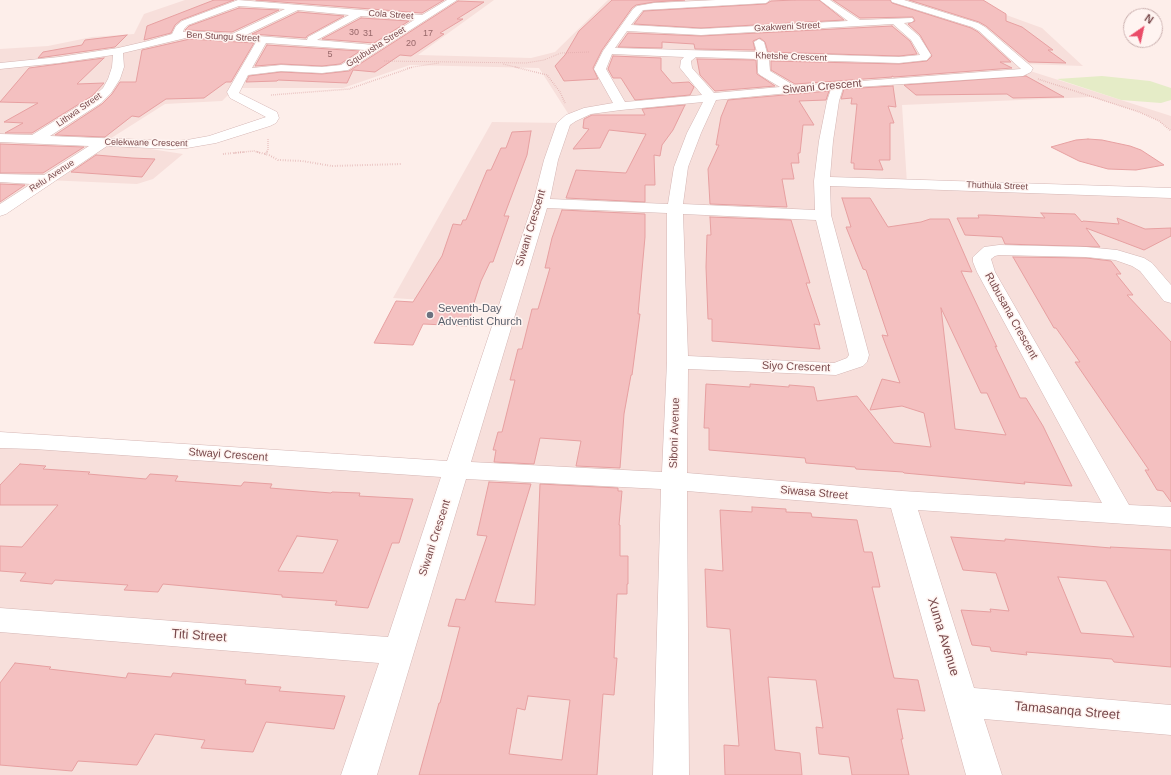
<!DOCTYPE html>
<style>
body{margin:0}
#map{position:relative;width:1171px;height:775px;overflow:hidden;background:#fdeeea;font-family:Arial,sans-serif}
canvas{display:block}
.north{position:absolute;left:1123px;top:8px;width:40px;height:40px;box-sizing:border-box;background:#fff4f1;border:1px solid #cab0af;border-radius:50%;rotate:34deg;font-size:11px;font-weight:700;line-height:16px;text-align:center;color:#7a4b4d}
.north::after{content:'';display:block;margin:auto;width:14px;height:18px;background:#ea4c68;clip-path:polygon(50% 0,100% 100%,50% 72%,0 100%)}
</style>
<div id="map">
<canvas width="1171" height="775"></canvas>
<div class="north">N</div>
</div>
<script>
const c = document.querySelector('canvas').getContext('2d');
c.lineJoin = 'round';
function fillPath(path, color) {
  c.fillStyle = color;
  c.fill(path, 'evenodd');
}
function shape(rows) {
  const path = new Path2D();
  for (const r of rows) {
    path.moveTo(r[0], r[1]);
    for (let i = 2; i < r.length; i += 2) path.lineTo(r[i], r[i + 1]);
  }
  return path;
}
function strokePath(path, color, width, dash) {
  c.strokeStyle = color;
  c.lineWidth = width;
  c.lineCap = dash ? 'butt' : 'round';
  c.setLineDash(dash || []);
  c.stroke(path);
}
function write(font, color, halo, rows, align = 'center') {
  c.font = font + ' Arial,sans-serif';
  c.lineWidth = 3;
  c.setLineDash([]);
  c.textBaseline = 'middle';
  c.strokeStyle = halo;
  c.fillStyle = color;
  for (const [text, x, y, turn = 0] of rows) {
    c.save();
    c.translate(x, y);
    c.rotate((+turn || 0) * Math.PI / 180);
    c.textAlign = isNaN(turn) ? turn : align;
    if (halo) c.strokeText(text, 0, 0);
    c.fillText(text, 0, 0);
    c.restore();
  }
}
const residential = shape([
 [185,0,494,0,418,55,531,58,555,52,608,0,965,0,1042,28,1083,66,1023,64,1027,70,1171,116,1171,131,1159,121,1139,112,1091,97,902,105,907,184,1171,193,1171,775,0,775,0,443,457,472,509,306,393,298,492,122,564,123,571,118,539,68,410,65,343,88,235,88,222,101,165,104,105,142,183,154,153,179,137,184,46,180,0,211,0,49,48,46,92,37,134,34,144,14]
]);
const green = shape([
 [1102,76,1150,81,1171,88,1171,100,1161,103,1121,100,1057,79]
]);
const building = shape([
 [214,0,234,0,181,20,175,25,171,33,144,40,147,26,214,0],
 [256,0,444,0,422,13,256,0],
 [612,0,685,0,654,2,636,5,632,8,602,50,593,68,598,79,564,81,555,66,565,55,579,31,612,0],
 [795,0,819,0,844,20,701,28,634,24,644,11,766,4,771,1,795,0],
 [833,0,890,0,892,3,971,28,978,32,1011,62,1000,62,1012,68,894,77,892,76,892,77,795,84,771,70,771,61,899,64,927,61,932,56,920,35,908,24,915,21,913,17,860,18,833,0],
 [909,0,983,0,1006,14,1006,21,1022,27,1053,50,1048,50,1066,63,1029,62,986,26,979,22,909,0],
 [458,1,484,2,457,19,463,19,440,33,444,34,411,56,400,55,375,72,353,70,347,83,278,80,277,81,246,82,249,76,281,72,322,74,349,71,458,1],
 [239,8,279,10,232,32,185,30,189,26,239,8],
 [298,12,344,16,307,36,306,38,252,34,298,12],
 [361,18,409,21,374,43,322,39,361,18],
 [892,26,910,41,917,54,899,56,768,52,765,42,760,38,753,41,755,50,695,49,694,44,662,42,662,48,618,47,628,33,701,36,892,26],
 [127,35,115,47,38,58,43,52,82,45,85,40,127,35],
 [190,39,254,43,231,82,226,82,204,98,166,99,139,117,132,116,105,137,55,135,102,104,112,94,120,82,136,82,142,50,190,39],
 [267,45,360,51,340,64,322,66,281,64,255,66,267,45],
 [613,56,661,58,661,70,672,83,689,82,694,87,690,95,635,100,621,78,613,78,608,69,613,56],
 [104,58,77,84,104,83,92,96,32,133,5,133,23,123,4,122,38,103,0,102,29,68,104,58],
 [697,59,756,60,757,74,775,86,715,91,700,75,697,59],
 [1026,76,1064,97,1013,98,1007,94,916,95,904,85,1026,76],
 [893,86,896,107,888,106,894,123,890,123,890,160,879,160,883,170,854,169,854,163,851,163,857,104,851,104,852,98,841,99,844,89,893,86],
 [829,91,826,100,799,101,814,125,803,125,800,153,798,153,799,163,791,163,794,179,782,179,787,207,710,204,708,169,719,145,716,145,721,117,728,100,829,91],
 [685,105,673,130,662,145,660,156,654,155,655,185,645,185,645,202,566,198,576,170,626,173,646,134,609,130,600,148,573,149,589,129,583,128,584,119,592,115,645,115,642,109,685,105],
 [531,131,527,155,504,216,509,216,493,262,490,262,481,281,473,306,474,306,467,326,423,324,413,345,374,343,396,301,413,302,442,256,453,224,461,225,463,220,466,220,487,170,491,170,501,148,506,148,512,132,531,131],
 [1088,139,1102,140,1130,146,1141,150,1164,165,1136,170,1108,169,1079,161,1051,147,1076,140,1088,139],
 [0,144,84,147,43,173,0,173,0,144],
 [96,155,132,158,155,159,142,177,71,172,96,155],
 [0,184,25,185,0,202,0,184],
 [842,198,870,198,888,227,921,222,930,219,949,219,972,272,961,271,997,347,995,346,1020,398,1026,398,1043,426,1072,486,1024,482,1025,484,904,473,903,472,856,469,855,467,806,463,805,458,709,450,709,428,704,428,706,384,750,387,750,384,789,387,789,385,814,387,817,401,857,396,894,443,931,447,924,413,902,406,870,410,882,379,900,383,882,335,888,336,866,270,863,269,846,227,851,227,842,198],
 [941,308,981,393,987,393,1006,435,955,429,941,308],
 [562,210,645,214,645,237,638,314,640,314,632,375,631,375,624,414,620,468,576,466,581,441,540,438,534,464,494,462,496,450,493,450,498,432,502,432,515,380,510,380,518,349,522,349,532,309,538,309,550,268,545,268,552,238,562,210],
 [1041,213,1075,214,1082,222,1083,221,1119,224,1117,218,1145,229,1171,228,1171,236,1144,250,1086,228,1100,247,1005,244,1002,237,965,235,957,218,979,218,978,215,986,215,1045,218,1041,213],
 [710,217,791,220,810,283,806,283,820,325,814,324,820,349,712,341,712,319,708,319,706,267,707,235,711,235,710,217],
 [1013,257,1086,258,1111,261,1121,274,1116,274,1133,295,1127,295,1171,342,1171,502,1163,491,1157,490,1145,470,1149,470,1075,362,1080,362,1056,328,1054,328,1013,257],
 [20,464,46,466,43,469,90,472,88,474,146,479,150,474,178,476,175,481,241,486,244,482,272,484,270,488,331,493,332,492,360,493,359,496,413,499,399,543,392,543,368,608,335,605,337,601,282,597,282,595,163,584,158,592,124,590,128,585,55,580,52,584,20,581,26,573,0,571,0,546,22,547,58,505,0,505,0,485,20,464],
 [297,536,338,540,323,573,278,571,297,536],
 [489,482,531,484,495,602,535,605,540,484,618,488,618,491,622,491,619,525,620,525,620,556,628,556,628,584,627,584,627,594,617,594,614,658,617,658,614,695,603,694,597,775,419,775,439,703,440,703,460,627,448,626,456,599,465,600,487,536,477,535,489,482],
 [528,696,570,700,562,760,509,754,517,708,525,710,528,696],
 [752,507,786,509,786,512,811,513,812,517,857,520,864,552,872,552,880,587,872,587,894,678,918,680,925,711,897,709,903,739,901,739,909,775,852,775,849,757,819,754,816,727,823,728,816,680,768,677,775,750,800,753,802,775,725,775,724,745,739,746,730,629,707,627,705,569,723,571,720,510,752,512,752,507],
 [951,537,1005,541,1005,539,1111,548,1110,547,1171,550,1171,667,1114,662,1112,659,1026,652,1027,655,991,651,990,647,972,645,961,610,991,612,990,609,1009,611,996,573,963,570,951,537],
 [1058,577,1106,581,1134,637,1081,633,1058,577],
 [15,663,51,667,49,669,126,678,128,673,171,677,173,673,246,680,245,684,281,687,279,691,345,696,334,729,266,722,253,752,201,748,205,740,155,734,137,765,78,761,72,771,0,765,0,683,15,663]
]);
const pathFar2 = shape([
 [384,61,526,63,544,60,561,53,589,52],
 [503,64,519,68],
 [407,68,439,63]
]);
const pathFar1 = shape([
 [515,67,547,75,560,92,565,103],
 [1038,79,1139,112,1159,121,1171,131],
 [271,95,349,89,413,67],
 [234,153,254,151,261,153],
 [266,153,268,150,268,138]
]);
const path = shape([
 [257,152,269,155,278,160,302,161,332,166,402,164],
 [223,154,244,152],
 [265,154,267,152]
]);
const street = shape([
 [238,0,422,15,447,0,457,0,348,70,322,73,281,71,248,75,239,93,277,112,279,118,276,123,270,126,216,143,187,148,172,149,107,146,6,214,0,216,0,204,31,184,0,182,0,174,44,175,89,146,0,142,0,134,32,135,93,97,103,88,108,79,112,67,113,55,59,63,0,69,0,63,59,57,118,48,148,41,172,34,176,26,182,21,238,0],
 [239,6,285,9,232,34,190,31,183,32,184,29,188,25,239,6],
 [298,10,349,15,308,37,307,40,246,35,298,10],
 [361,16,414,20,374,45,317,40,361,16],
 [190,37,256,42,227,92,230,98,266,117,209,136,187,140,172,141,50,136,101,103,111,93,120,79,124,67,123,53,190,37],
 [266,43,365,50,341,65,322,67,281,65,252,68,266,43],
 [716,0,770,0,766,3,643,10,631,25,701,29,848,21,820,0,830,0,860,20,912,18,914,20,912,22,904,23,919,36,931,55,927,60,899,63,769,59,770,71,795,86,1021,69,979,31,972,27,892,2,891,0,904,0,978,23,985,27,1033,68,1031,72,1023,76,843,88,839,101,833,141,830,177,1171,188,1171,198,830,186,831,215,869,355,867,362,863,366,836,375,688,369,687,473,902,491,1102,503,977,272,973,262,973,257,984,247,999,245,1086,247,1117,250,1144,258,1152,263,1171,285,1171,303,1164,301,1140,271,1132,266,1115,260,1086,257,999,255,995,256,991,259,995,272,1129,505,1171,507,1171,527,918,510,974,688,1171,705,1171,735,984,719,1002,775,966,775,891,508,687,491,689,775,653,775,661,489,466,479,377,775,341,775,379,663,0,632,0,608,388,637,441,477,34,449,0,448,0,432,447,461,533,203,544,160,557,123,566,115,584,108,613,103,594,69,603,51,633,9,637,6,654,3,716,0],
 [893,24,911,40,920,55,899,57,767,53,764,42,759,39,754,42,757,52,615,48,627,31,701,35,893,24],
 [612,54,684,57,681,60,680,68,702,95,625,102,606,69,612,54],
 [696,57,758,59,758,73,760,75,780,87,714,93,692,68,691,61,696,57],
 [831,89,827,101,819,141,814,181,815,210,683,204,688,167,701,133,716,100,831,89],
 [703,102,687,133,674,167,668,204,550,199,558,160,570,125,576,121,591,114,621,110,703,102],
 [547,208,667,213,667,362,662,472,471,462,547,208],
 [683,214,816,220,849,355,847,358,834,363,688,356,683,214]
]);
const markers = [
 [430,315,4,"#6b7280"]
];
const farStreetnames = [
 ["Cola Street",391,15,4],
 ["Gxakweni Street",787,27,-3],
 ["Ben Stungu Street",223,37,3],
 ["Gqubusha Street",376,47,-32],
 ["Khetshe Crescent",791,57,2],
 ["Lithwa Street",79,110,-35],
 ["Celekwane Crescent",146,143,1],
 ["Relu Avenue",52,176,-33],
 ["Thuthula Street",997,186,2]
];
const numberNames = [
 ["30",354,33],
 ["31",368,34],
 ["17",428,34],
 ["20",411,44],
 ["5",330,55]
];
const streetNames = [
 ["Siwani Crescent",822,87,-5],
 ["Siwani Crescent",531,228,-73],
 ["Rubusana Crescent",1011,316,61],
 ["Siyo Crescent",796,367,2],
 ["Siboni Avenue",675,433,-88],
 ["Stwayi Crescent",228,455,4],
 ["Siwasa Street",814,493,5],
 ["Siwani Crescent",435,538,-72]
];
const worshipNames = [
 ["Seventh-Day",438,309],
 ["Adventist Church",438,322]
];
const nearStreetnames = [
 ["Titi Street",199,636,4],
 ["Xuma Avenue",943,637,73],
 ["Tamasanqa Street",1067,711,5]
];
fillPath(residential, '#f7dfdb');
fillPath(green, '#e5ecc7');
fillPath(building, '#f4c0c0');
strokePath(building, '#e7a0a1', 1);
strokePath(street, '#d5b6b4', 1);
strokePath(pathFar2, '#daa3a3', 1, [0.5, 1.5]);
strokePath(pathFar1, '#daa3a3', 1.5, [0.5, 1.5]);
strokePath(path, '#daa3a3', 2, [0.5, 2]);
fillPath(street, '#fff');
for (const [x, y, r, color] of markers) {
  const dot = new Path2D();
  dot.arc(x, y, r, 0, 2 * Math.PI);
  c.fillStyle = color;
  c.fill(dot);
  strokePath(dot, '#fff4f1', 1.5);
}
write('9px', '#7a4b4d', '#fff4f1', farStreetnames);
write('9px', '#98686a', null, numberNames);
write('11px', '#7a4b4d', '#fff4f1', streetNames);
write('11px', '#5b616d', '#fff4f1', worshipNames, 'left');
write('13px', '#7a4b4d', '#fff4f1', nearStreetnames);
</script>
